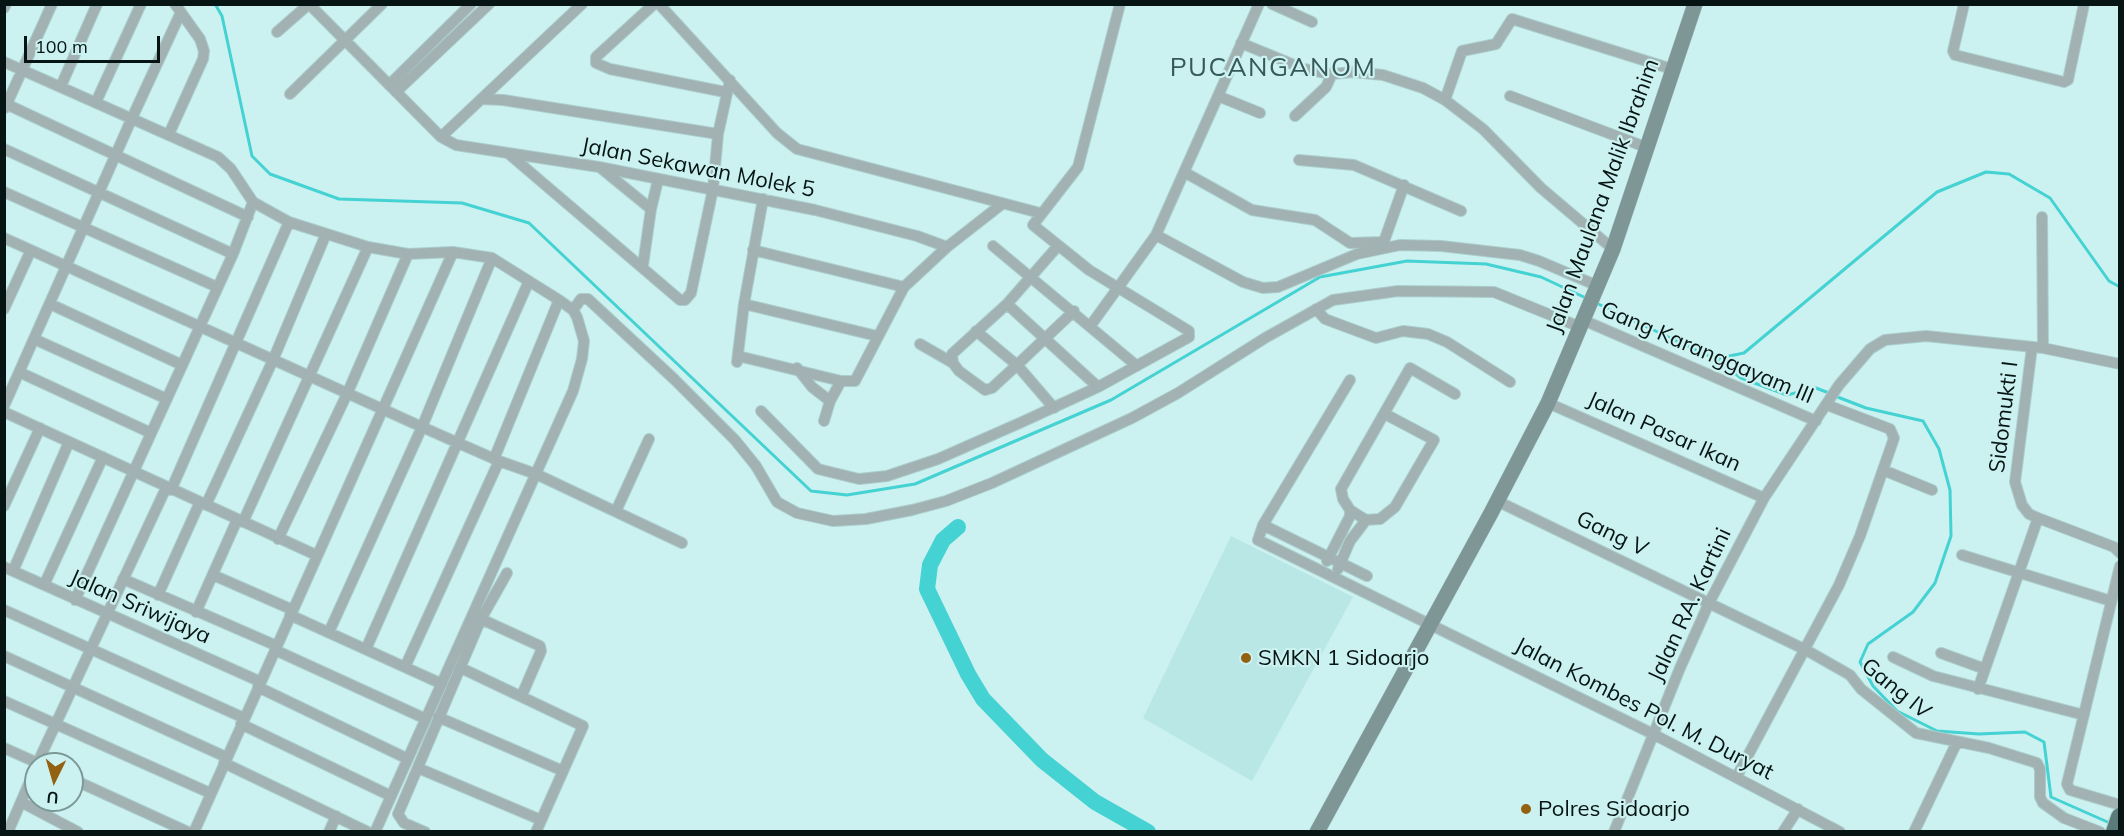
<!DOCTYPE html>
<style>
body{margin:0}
#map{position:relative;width:2124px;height:836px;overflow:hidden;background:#cbf1f0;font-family:Mulish,sans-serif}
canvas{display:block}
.frame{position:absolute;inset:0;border:6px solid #061414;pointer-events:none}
.north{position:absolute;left:24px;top:752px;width:60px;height:60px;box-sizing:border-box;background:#cbf1f0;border:2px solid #7c9998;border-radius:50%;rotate:185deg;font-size:16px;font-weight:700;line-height:24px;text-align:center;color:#061414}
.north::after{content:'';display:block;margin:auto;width:21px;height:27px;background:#926211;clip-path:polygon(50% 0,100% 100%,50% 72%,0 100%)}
.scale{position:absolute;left:24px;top:36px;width:136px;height:27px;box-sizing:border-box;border:3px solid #061414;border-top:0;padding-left:8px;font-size:18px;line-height:21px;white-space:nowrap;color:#061414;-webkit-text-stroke:4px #cbf1f0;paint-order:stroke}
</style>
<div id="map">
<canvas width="2124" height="836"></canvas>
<div class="frame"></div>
<div class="north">U</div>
<div class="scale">100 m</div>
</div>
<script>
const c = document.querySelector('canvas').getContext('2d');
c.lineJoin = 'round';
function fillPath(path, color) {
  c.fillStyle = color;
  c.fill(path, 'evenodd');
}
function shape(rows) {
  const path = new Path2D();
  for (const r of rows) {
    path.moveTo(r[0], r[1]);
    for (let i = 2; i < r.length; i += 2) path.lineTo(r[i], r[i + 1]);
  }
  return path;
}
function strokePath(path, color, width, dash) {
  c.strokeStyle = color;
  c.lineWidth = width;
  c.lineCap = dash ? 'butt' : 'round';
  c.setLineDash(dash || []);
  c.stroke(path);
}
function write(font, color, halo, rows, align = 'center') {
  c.font = font + ' Mulish,sans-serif';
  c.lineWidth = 4.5;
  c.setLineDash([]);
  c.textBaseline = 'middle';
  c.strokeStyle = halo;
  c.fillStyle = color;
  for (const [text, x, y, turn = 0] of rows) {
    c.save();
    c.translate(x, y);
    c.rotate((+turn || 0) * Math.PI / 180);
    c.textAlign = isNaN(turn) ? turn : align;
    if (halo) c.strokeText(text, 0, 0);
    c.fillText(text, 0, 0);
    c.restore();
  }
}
const built = shape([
 [1231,536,1353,597,1252,781,1143,718]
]);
const stream = shape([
 [215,4,222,16,252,156,270,174,339,199,462,203,529,223,811,491,847,495,915,484,1111,400,1320,277,1407,261,1486,264,1541,277,1586,298],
 [1594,302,1715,359,1744,353,1937,192,1986,172,2009,174,2050,198,2109,281,2120,287],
 [1715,359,1741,378,1787,395,1816,388,1829,393],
 [1835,396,1866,408,1923,421,1939,449,1950,490,1951,536,1935,583,1913,612,1868,644,1860,662,1873,686,1897,711,1937,731,1979,734,2025,732,2044,742,2051,797,2112,824]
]);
const river = shape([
 [958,527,943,540,930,565,927,589,968,674,983,699,1042,760,1095,802,1148,832]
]);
const minor = shape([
 [309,4,441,137,456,145,599,167,815,210,917,236,947,247],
 [654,4,596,57,596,63,610,69,725,92],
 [659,4,777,133,797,149,1040,213],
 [1272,4,1312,22],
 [1964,4,1953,51,1955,55,2064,82,2068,80,2084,4],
 [4,8,6,4],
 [277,32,309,4],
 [1241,43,1304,69,1332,74,1353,72,1383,75,1423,88,1445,100,1483,129,1541,188,1613,249],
 [4,62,218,157,231,169,253,202,289,222,368,247,408,254,453,252,492,258,559,300,573,310,577,317,584,341,582,359,573,391,375,832],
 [389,85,471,4],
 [61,86,97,4],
 [396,92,489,4],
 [290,94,382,4],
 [1218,96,1260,113],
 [1510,96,1648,148],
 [481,99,503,100,718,134],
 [1445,100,1462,51,1496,44,1512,19,1675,70],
 [96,102,141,4],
 [4,103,248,217],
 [5,108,52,4],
 [1295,116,1326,87,1332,74],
 [169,134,203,59,204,51,200,39,175,4],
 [441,137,582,4],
 [4,149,233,254],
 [509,154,680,300,685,300,691,293,713,189,718,134,730,80],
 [1299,160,1354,165,1461,211],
 [602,169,651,209,643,265],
 [1184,172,1252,210,1315,220,1350,243,1383,242],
 [4,192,217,287],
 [651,209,658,180],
 [2042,217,2043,348],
 [1156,235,1243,282,1263,288,1278,287,1357,254,1400,245,1441,246,1520,255,1539,261,1598,286],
 [4,238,422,427,499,461,536,474,682,543],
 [993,246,1137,366],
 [1382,247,1404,185],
 [753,250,904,287],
 [50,304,182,365],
 [744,304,877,336],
 [1007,304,1098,387],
 [4,309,31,250],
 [1316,309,1325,319,1376,338,1403,331,1428,334,1447,342,1510,382],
 [573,310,581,299,588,299,674,379,735,440,756,466,777,502,797,513,833,521,866,519,912,510,946,501,992,483,1132,418,1178,393,1265,338,1333,300,1398,291,1494,292,1580,327],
 [1583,320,1816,421],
 [1091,325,1156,235,1259,4],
 [976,331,1017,365,1054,408],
 [34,339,167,399],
 [920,344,953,363,959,371,985,390,992,388,1017,365,1074,311],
 [2032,347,2015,482,2022,505,2029,514,2038,518,2114,547,2120,553],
 [738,356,841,381,855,381,904,287,947,247,1002,204],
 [737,362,744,304,763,199],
 [953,363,952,354,1007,304,1057,247],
 [797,368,812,387,830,401],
 [19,372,151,433],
 [1350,380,1263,525,1258,540,1653,734,1840,832],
 [1548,403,1764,498],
 [4,406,132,118,181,12],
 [761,411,818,469,859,479,887,476,938,459,1022,422,1098,387,1189,337,1189,331,1089,270,1033,225,1078,167,1120,4],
 [4,412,316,555],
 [1385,414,1434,440,1395,507,1380,519,1366,520,1350,510,1343,499,1341,489,1410,368,1455,394],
 [824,421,830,401,841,381],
 [494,459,559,300],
 [1883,470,1932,490],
 [171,490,289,222],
 [1497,501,1806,650,1850,675,1861,689,1916,733,1989,748,2037,763,2040,769,2040,797,2043,803,2064,818,2100,832],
 [206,505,273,360,326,234],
 [4,506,40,428],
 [616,511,649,439],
 [243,522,368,247],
 [1263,525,1367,576],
 [278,539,347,394,408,254],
 [1962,555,2111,601],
 [1327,561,1350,516,1350,510],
 [2120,566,2067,784,2070,790,2120,805],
 [4,567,261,682],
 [1338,569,1350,541,1366,520],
 [13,571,69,442],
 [213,575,293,610],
 [123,579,277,646],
 [44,585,103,457],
 [158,595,200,502],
 [75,600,233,254,253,202],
 [4,610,244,718],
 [196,612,237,520],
 [290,615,442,684],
 [481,619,540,646,541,651,522,695],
 [329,632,422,427,492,258],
 [366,649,529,281],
 [275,650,426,719],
 [1941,653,1985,669],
 [4,656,226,757],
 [1893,657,1933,676,2084,715],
 [405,667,499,461],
 [461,668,583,726,536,832],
 [258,687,408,759],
 [1978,689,2038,518],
 [4,701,210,793],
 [438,717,563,771],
 [241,724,391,796],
 [4,748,40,764],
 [224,763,368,832],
 [37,764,166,488],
 [418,768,541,820],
 [1737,776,1839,585,1860,536,1894,438,1890,429,1827,405],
 [72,779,188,832],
 [21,802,78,832],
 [8,832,36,767],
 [194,832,453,252],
 [329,832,336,816],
 [425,832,404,823,398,814,481,619,507,573],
 [1614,832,1680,668,1709,603,1764,498,1839,385,1870,349,1885,340,1926,336,2043,348,2120,364],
 [1783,832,1798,809],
 [1914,832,1957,742]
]);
const secondary = shape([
 [1317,832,1491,513,1548,403,1613,249,1695,4]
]);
const trunk = shape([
 [2115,832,2120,817]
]);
const markers = [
 [1246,658,6,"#926211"],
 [1526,809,6,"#926211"]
];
const streetNames = [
 ["Jalan Sekawan Molek 5",698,168,11],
 ["Jalan Maulana Malik Ibrahim",1603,196,-70],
 ["Gang Karanggayam III",1707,353,23],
 ["Sidomukti I",2004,417,-83],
 ["Jalan Pasar Ikan",1664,432,24],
 ["Gang V",1612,534,26],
 ["Jalan RA. Kartini",1690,605,-65],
 ["Jalan Sriwijaya",140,607,24],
 ["Gang IV",1896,689,39],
 ["Jalan Kombes Pol. M. Duryat",1644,709,27]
];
const poiNames = [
 ["SMKN 1 Sidoarjo",1258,658],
 ["Polres Sidoarjo",1538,809]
];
const quarterNames = [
 ["PUCANGANOM",1273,68]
];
fillPath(built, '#b8e7e6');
strokePath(stream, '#44d2d2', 3);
strokePath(river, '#44d2d2', 16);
strokePath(minor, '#abcecd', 12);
strokePath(secondary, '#abcecd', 16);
strokePath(trunk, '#abcecd', 20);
strokePath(minor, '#a2b1b1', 10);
strokePath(secondary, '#7f9696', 15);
strokePath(trunk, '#5b7a7a', 18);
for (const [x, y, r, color] of markers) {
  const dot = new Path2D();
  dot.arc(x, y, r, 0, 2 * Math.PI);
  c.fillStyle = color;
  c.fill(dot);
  strokePath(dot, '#cbf1f0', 2);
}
write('22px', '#061414', '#cbf1f0', streetNames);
write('22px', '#061414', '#cbf1f0', poiNames, 'left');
c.letterSpacing = '1.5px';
write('26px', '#375858', '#cbf1f0', quarterNames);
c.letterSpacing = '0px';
</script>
